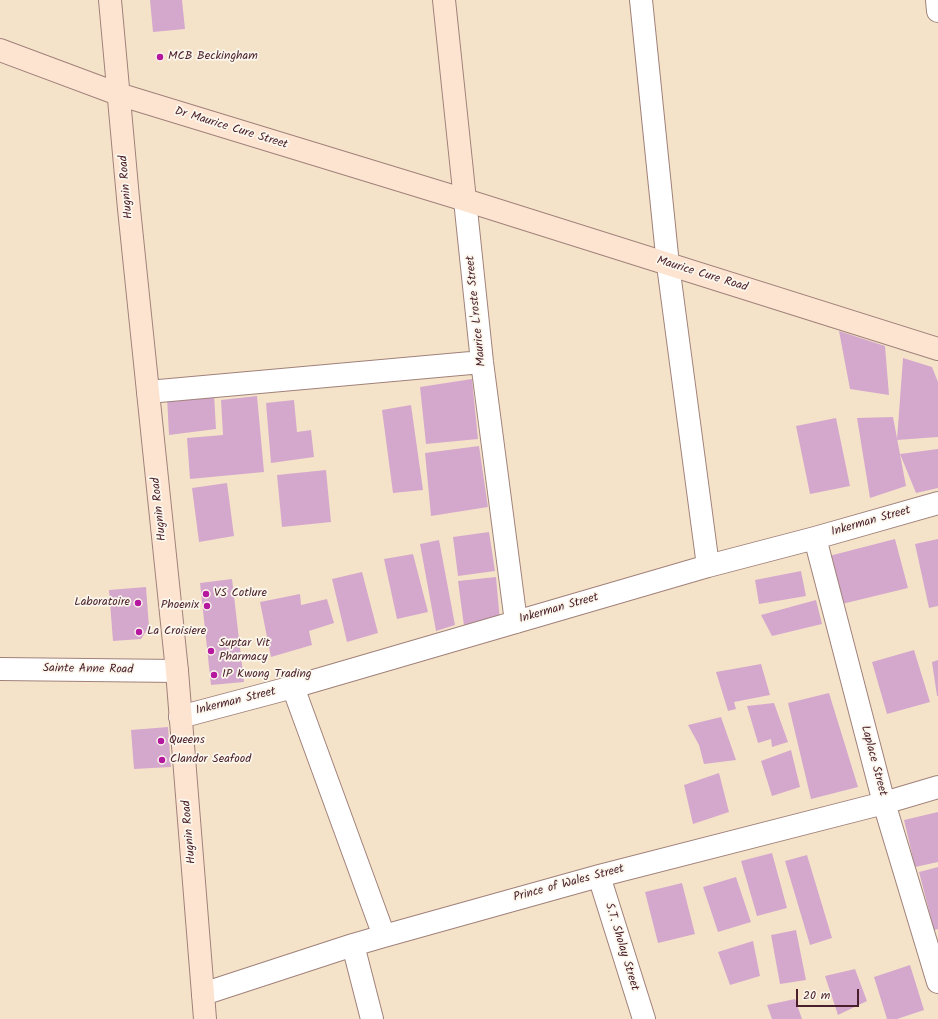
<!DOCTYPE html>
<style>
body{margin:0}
#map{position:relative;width:938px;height:1019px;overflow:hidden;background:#f5e3c9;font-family:Kalam,sans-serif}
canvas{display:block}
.scale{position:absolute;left:796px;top:989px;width:63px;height:18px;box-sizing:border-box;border:2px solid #4a1f2b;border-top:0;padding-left:5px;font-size:12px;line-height:14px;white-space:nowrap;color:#4a1f2b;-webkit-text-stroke:3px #fbf7ec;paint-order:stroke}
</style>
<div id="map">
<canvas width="938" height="1019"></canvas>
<div class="scale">20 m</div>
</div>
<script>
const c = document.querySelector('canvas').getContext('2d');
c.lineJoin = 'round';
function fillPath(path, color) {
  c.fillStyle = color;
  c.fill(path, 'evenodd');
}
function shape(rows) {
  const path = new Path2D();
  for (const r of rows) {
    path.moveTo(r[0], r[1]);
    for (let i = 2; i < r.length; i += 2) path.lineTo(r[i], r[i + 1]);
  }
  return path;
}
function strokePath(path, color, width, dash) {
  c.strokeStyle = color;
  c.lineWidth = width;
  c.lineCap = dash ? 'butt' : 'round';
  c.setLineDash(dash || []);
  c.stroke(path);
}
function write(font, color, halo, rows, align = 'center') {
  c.font = font + ' Kalam,sans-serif';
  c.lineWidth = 3.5;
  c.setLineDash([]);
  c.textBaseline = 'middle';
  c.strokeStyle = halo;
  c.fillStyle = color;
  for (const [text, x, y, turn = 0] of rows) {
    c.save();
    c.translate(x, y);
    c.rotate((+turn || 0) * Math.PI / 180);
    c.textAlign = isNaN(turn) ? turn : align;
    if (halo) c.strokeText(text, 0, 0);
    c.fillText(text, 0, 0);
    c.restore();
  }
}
const building = shape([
 [150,0,182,0,185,29,153,32],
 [839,331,885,346,889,395,850,389],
 [903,358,932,367,938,382,938,437,897,440],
 [472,379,478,439,426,444,420,387],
 [214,394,216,429,169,435,167,397],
 [257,396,264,472,190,479,187,438,223,435,221,400],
 [294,400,297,432,311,430,314,457,271,463,266,403],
 [411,405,423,490,393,493,382,410],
 [893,417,906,486,870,498,857,418],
 [836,418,850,486,810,494,796,426],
 [479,446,488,507,431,516,425,453],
 [938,449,938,488,916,493,900,454],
 [326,470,331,522,282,527,277,475],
 [227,483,234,536,199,542,192,488],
 [489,532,495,571,458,576,453,537],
 [895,539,908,588,842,604,829,556],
 [938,539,938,606,929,608,915,544],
 [439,540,455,625,436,631,420,544],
 [413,554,428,612,397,619,384,559],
 [801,571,806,596,759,604,755,580],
 [362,572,378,633,347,642,332,579],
 [496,577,500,621,464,626,458,581],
 [232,579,244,682,211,685,200,583],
 [146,587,149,627,141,639,113,641,109,590],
 [300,594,301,605,327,599,334,623,309,631,312,645,271,657,260,602],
 [816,600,822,624,772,636,761,615],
 [914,650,930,702,887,714,872,662],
 [938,660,938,696,937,696,932,662],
 [761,664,770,695,734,702,736,709,728,711,716,672],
 [829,693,858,787,811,799,788,703],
 [774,703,788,742,772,747,771,739,758,743,747,706],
 [721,717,736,760,704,764,699,745,688,725],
 [168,727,171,767,134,769,131,730],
 [791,750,800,787,772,796,761,761],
 [719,773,729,812,693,824,684,785],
 [938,812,938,862,915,867,904,820],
 [772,853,787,908,757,916,741,861],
 [807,855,832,938,810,945,785,861],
 [938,867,938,929,934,930,919,872],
 [736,877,751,922,718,932,703,887],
 [682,883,695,934,658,943,645,892],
 [796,930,806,980,780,984,771,935],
 [753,941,760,976,730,985,718,952],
 [910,965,924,1010,897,1019,887,1019,874,977],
 [855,969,867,1001,838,1015,825,976],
 [795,999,802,1019,772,1019,767,1005]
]);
const street = shape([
 [641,0,668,265,708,566],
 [937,0,938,11],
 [465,200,482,362,516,622],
 [148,392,482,362],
 [815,538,884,803,938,982],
 [0,669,177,671],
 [293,687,384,936],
 [180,717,293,687,708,566,815,538,938,503],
 [599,876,644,1019],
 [353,945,372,1019],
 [203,994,353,945,384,936,599,876,884,803,938,787]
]);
const secondary = shape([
 [110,0,129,209,177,671,205,1019],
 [444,0,465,200],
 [0,50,118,94,465,200,938,349]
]);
const markers = [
 [160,57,4,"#b5179e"],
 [206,594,4,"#b5179e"],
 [138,603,4,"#b5179e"],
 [207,606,4,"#b5179e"],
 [139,632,4,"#b5179e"],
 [211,651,4,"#b5179e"],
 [214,675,4,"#b5179e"],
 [161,741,4,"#b5179e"],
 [162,760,4,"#b5179e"]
];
const poiNames = [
 ["MCB Beckingham",168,57],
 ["VS Cotlure",214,594],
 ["Laboratoire",130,603,"right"],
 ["Phoenix",199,606,"right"],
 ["La Croisiere",147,632],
 ["Suptar Vit",219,644],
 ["Pharmacy",219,658],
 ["IP Kwong Trading",222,675],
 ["Queens",169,741],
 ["Clandor Seafood",170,760]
];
const streetNames = [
 ["Dr Maurice Cure Street",231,129,17],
 ["Hugnin Road",127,187,-95],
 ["Maurice Cure Road",702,275,17],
 ["Maurice L'roste Street",477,311,-96],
 ["Hugnin Road",160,509,-96],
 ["Inkerman Street",871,522,-16],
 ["Inkerman Street",559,609,-16],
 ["Sainte Anne Road",88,670,1],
 ["Inkerman Street",236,702,-14],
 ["Laplace Street",873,761,75],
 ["Hugnin Road",190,832,-95],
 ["Prince of Wales Street",569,884,-15],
 ["S.T. Sholay Street",621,947,73]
];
fillPath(building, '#d4a8cd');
strokePath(street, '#a0817a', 24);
strokePath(secondary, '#a0817a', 24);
strokePath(street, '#fff', 22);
strokePath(secondary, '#fde4d1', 22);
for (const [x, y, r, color] of markers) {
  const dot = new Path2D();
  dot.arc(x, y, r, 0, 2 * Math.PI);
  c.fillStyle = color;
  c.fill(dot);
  strokePath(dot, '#fbf7ec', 1.5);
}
write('12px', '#4a1f2b', '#fbf7ec', poiNames, 'left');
write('12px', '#4a1f2b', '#fbf7ec', streetNames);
</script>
